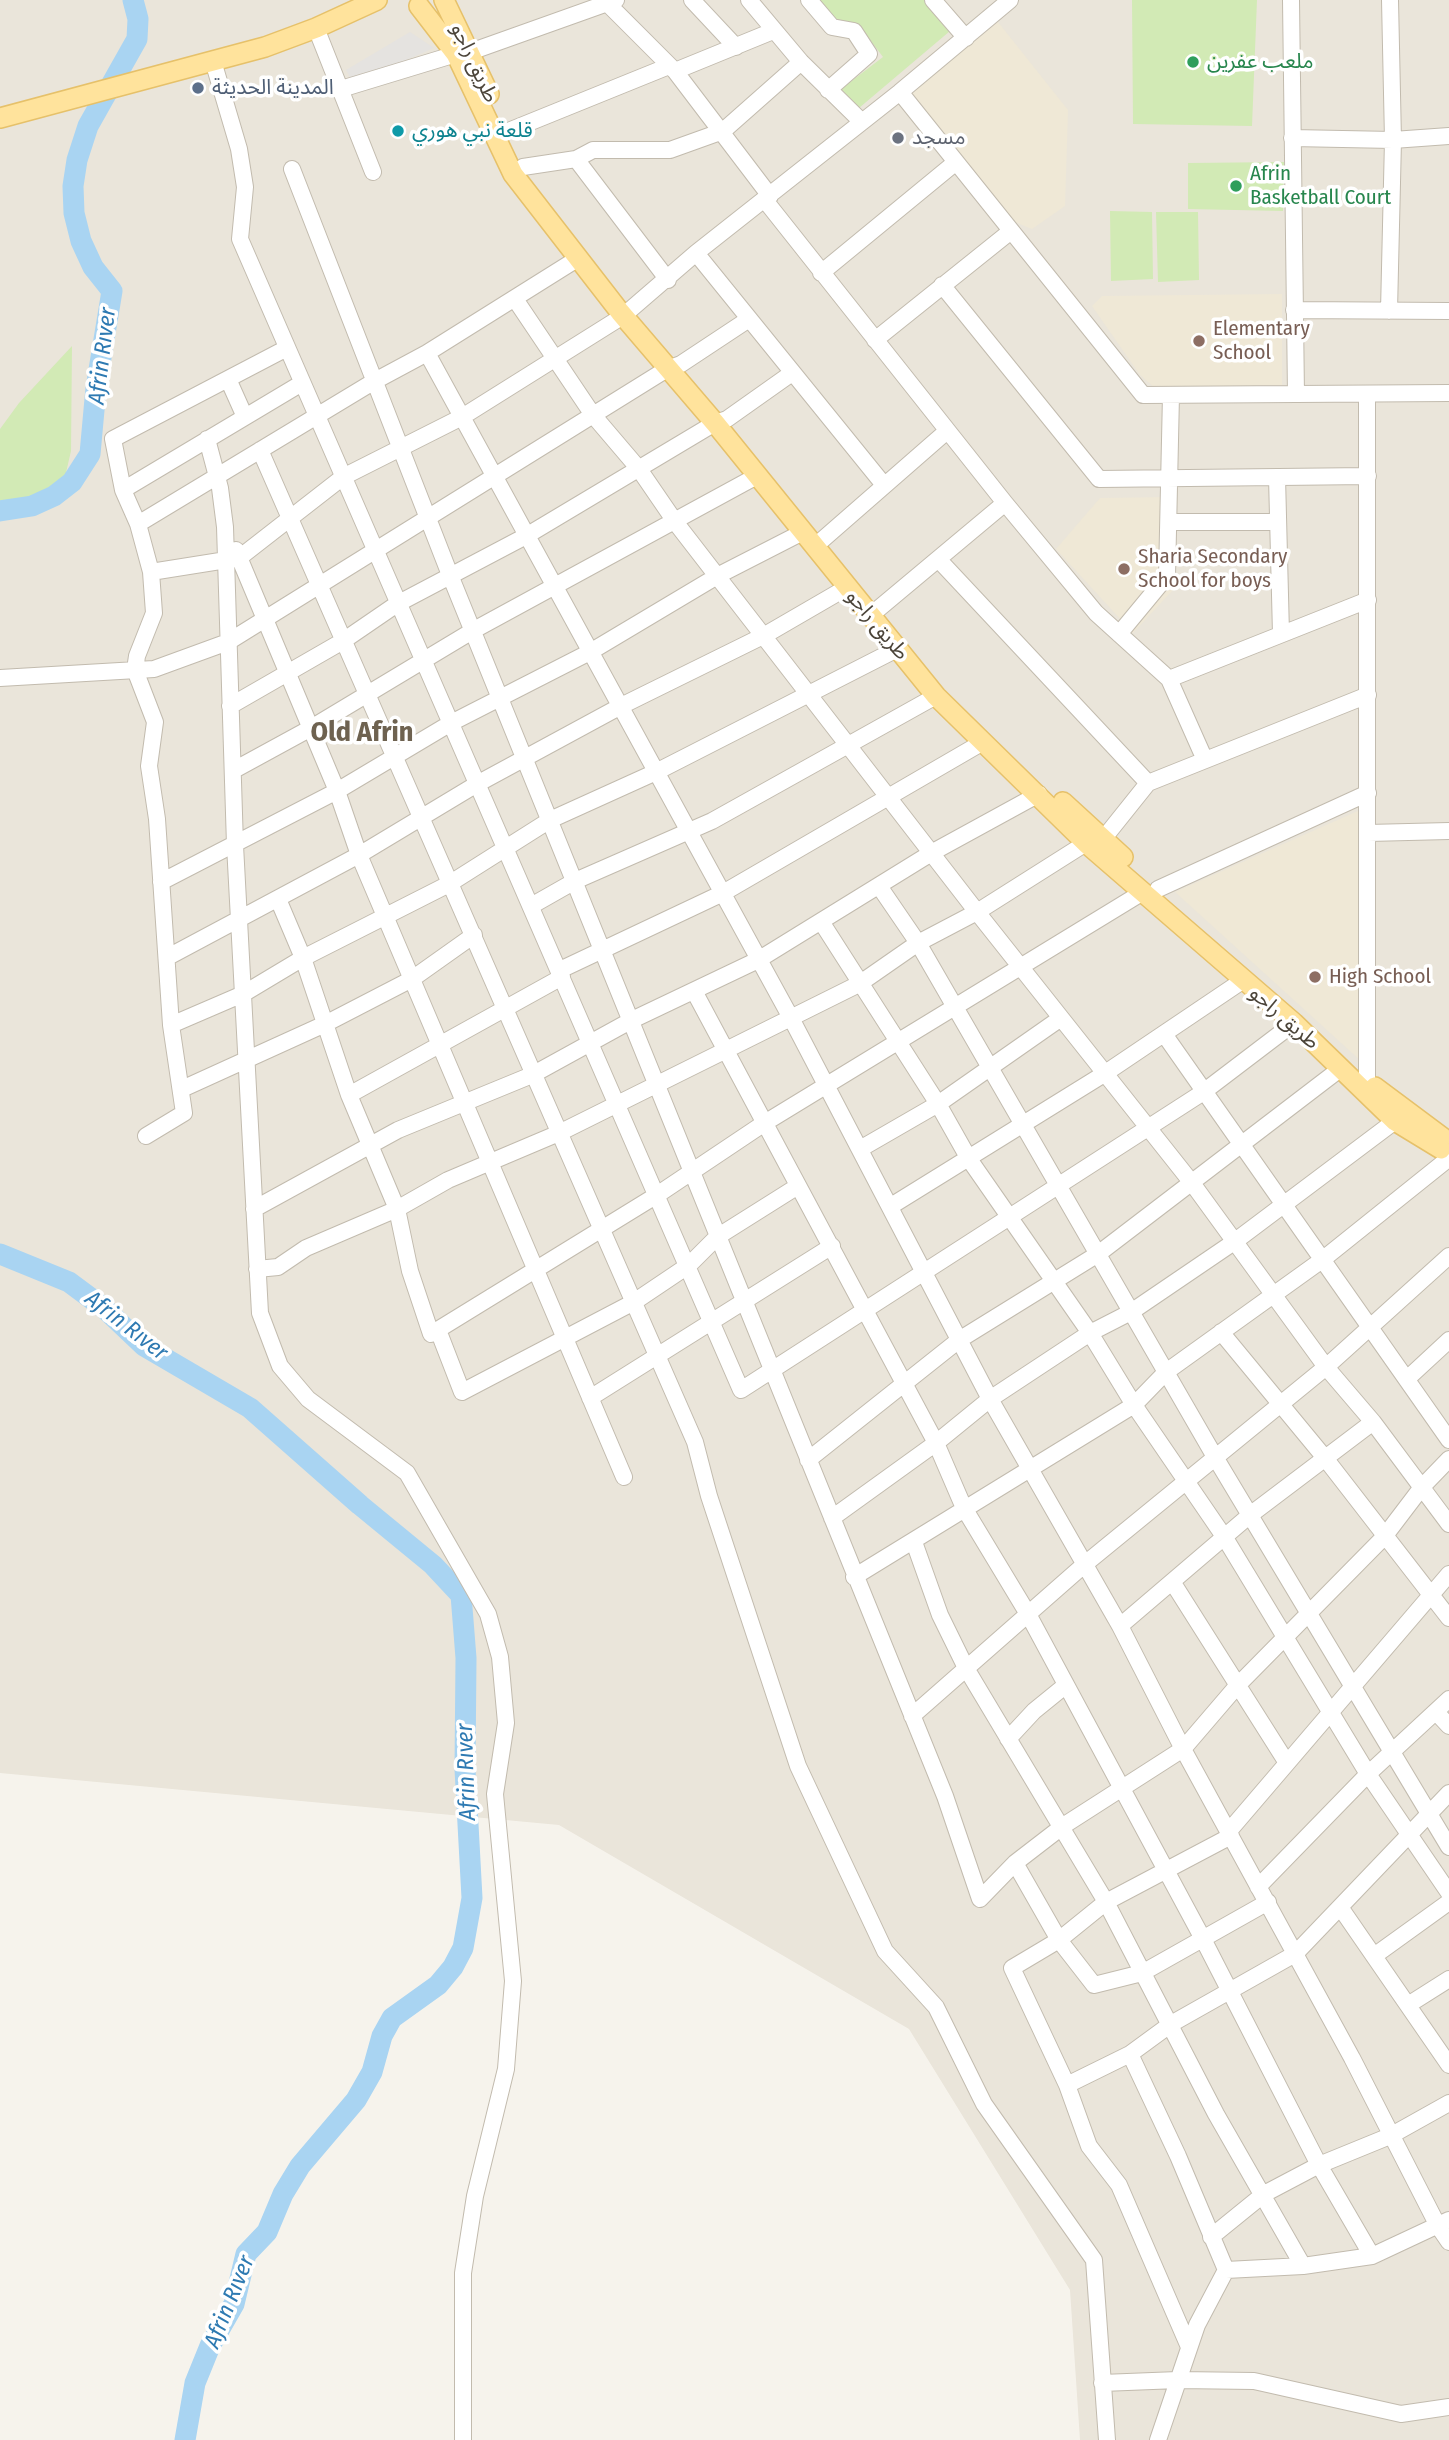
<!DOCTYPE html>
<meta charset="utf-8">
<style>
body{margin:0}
canvas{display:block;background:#f6f3ec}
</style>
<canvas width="1449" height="2440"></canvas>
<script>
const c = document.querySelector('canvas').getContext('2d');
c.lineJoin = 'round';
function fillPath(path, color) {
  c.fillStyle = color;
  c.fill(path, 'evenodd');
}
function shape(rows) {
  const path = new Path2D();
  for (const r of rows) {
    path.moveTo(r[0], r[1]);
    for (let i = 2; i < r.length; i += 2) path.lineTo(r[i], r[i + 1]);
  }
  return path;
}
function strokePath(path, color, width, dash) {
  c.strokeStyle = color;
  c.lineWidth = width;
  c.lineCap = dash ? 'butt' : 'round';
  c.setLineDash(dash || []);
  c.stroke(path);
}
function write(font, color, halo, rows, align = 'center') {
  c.font = font + ' "Fira Sans Condensed","Noto Sans Arabic",sans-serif';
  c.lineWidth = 7;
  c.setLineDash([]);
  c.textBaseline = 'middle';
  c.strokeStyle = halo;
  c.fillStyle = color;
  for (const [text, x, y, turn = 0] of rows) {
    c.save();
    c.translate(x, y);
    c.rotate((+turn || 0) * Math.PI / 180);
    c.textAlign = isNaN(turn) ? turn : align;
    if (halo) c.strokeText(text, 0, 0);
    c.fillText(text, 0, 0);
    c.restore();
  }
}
const residential = shape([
 [0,0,1449,0,1449,2440,1080,2440,1070,2290,909,2029,559,1825,0,1773]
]);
const education = shape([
 [998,22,1068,110,1065,206,1032,229,1015,222,909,92],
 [1282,294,1282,385,1154,387,1140,375,1092,306,1102,296],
 [1173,497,1173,590,1133,633,1056,549,1100,498],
 [1358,811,1362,1062,1175,892]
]);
const green = shape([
 [816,0,924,0,950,31,859,108,841,89,883,57,858,24,835,22],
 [1132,0,1257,0,1252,126,1133,124],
 [1284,162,1283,211,1188,209,1188,163],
 [1110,211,1152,212,1153,279,1111,281],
 [1156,212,1198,212,1199,280,1158,282],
 [72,346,71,451,65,477,43,498,0,504,0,429,19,403]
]);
const parking = shape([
 [410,32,434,48,353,83,346,70]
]);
const river = shape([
 [0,511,32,506,54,496,72,482,90,454,96,388,112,291,93,267,81,241,74,213,73,186,77,160,88,126,137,39,138,19,133,0],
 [0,1254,69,1282,104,1308,144,1346,250,1408,360,1505,433,1565,461,1595,466,1658,465,1769,472,1898,463,1948,453,1967,438,1985,392,2018,382,2036,372,2072,356,2100,300,2166,283,2194,267,2232,246,2254,234,2304,210,2346,195,2383,185,2440]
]);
const minor = shape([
 [604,0,675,71,770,196],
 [692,0,736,47],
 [749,0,801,62,861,121],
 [809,0,832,27,854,31,869,54,828,90],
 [933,0,966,38],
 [1291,0,1296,394],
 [316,28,373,172],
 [470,52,616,0],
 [213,61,239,149,245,187,240,239,741,1390,1202,1093,1294,1023],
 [675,71,773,31],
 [341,89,456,54],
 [900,92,1143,395,1449,393],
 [506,132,669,66],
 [1292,138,1393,140,1449,136],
 [576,159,668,280],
 [292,169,450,575,945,1796,980,1899,1015,1863,1063,1826,1183,1749,1237,1686,1384,1537,1422,1487,1449,1459],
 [513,174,523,167,576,159,593,150,670,150,723,131,801,62],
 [764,199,1005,503,1096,613,1169,679,1205,760],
 [696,253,884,485],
 [821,273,956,162],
 [942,285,1099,479,1368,476],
 [515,299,593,415,639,469,676,523,977,912,1192,1183,1326,1367,1373,1422,1449,1524],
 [1294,310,1449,311],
 [1389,311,1393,140,1390,0],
 [875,340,1011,231],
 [287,348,113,439,123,490,302,383],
 [427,353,791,1018,990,1399,1120,1626,1183,1749,1352,2058,1438,2226,1449,2242],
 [228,379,245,417],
 [207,439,220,488,225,527,235,845,260,1313,280,1366,308,1399,407,1473,488,1614,500,1657,506,1723,495,1794,513,1981,506,2069,475,2196,463,2273,463,2440],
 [260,450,695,1442,709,1496,798,1766,885,1951,936,2007,984,2104,1094,2260,1107,2440],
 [1277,477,1281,634],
 [123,490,138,524,151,572,154,613,137,656,135,670,155,722,149,766,157,819,171,1025,184,1113,146,1136],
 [1169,522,1278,522],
 [138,524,373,382,427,353,577,259],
 [821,541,947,431],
 [236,550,337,791,359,855,624,1477],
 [938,559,1148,783],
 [151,572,239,558,343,477,462,417,623,316,696,253,900,92,1010,0],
 [877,610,1005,503],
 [1119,634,1167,576,1171,395],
 [0,678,154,669,228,642,667,369,681,364,749,319],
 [1169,679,1368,600],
 [230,706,343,641,397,604,526,536,715,423,727,419,792,373],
 [234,770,311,728,474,630,755,477],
 [1368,833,1449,831],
 [1104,838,1148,783,1368,695],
 [161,882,337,791,451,723,590,652,719,575,801,533],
 [879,886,918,943,1215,1457,1449,1847],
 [1158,889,1368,793],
 [278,899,303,958,349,1095,397,1209,410,1271,431,1334,657,1195,763,1124,1143,892],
 [531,906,575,881,712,821,936,696],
 [822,923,938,1104,969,1159,1090,1333,1134,1405,1225,1538,1368,1774,1449,1893],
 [168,957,359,855,477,784,621,706,765,635,846,588],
 [560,970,723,893,983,742],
 [694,991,936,1443,964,1508,1028,1614,1203,1939,1319,2165,1372,2256],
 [171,1025,243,994,303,958,449,884,550,820,656,772,897,649],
 [1164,1034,1449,1440],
 [1367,1080,1367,394],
 [182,1089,325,1024,412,979,474,935],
 [349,1095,562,977],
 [860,1149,938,1104,1061,1018],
 [891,1206,1104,1074,1242,981],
 [254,1209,398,1130,532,1075,632,1020,758,960,933,852,1039,794],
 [257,1269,278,1267,306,1248,397,1209,448,1180,559,1133,859,984,918,943,977,912,1086,843],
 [438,1330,462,1392,634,1302,689,1265,717,1237,798,1186],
 [1221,1332,1325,1458,1449,1618],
 [1408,1378,1449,1340],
 [590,1398,832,1246],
 [808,1460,959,1340,1098,1254,1340,1069],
 [832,1518,936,1443,990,1399,1090,1333,1131,1312,1234,1242,1395,1121],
 [914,1542,940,1615,966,1668,1106,1902,1216,2114,1303,2266],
 [854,1577,1134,1405,1166,1372,1322,1260,1448,1159],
 [1173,1583,1287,1763],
 [1120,1626,1250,1515,1373,1422],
 [1436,1712,1449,1726],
 [912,1716,1085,1564,1326,1367,1449,1256],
 [1008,1739,1034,1711,1066,1685],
 [1229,1831,1449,1574],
 [1231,1836,1106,1902,1059,1940,1012,1968,1067,2085,1130,2054,1171,2024,1295,1954,1449,1793],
 [1015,1863,1059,1940,1094,1985,1142,1973,1268,1902],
 [1258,1887,1368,1774,1449,1699],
 [1340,1907,1449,2065],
 [1374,1956,1449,1902],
 [1408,2005,1449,1979],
 [1130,2054,1178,2156,1226,2270],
 [1067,2085,1089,2146,1119,2185,1189,2347],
 [1211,2237,1264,2194,1319,2165,1390,2136,1449,2103],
 [1226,2270,1303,2266,1372,2256,1449,2220],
 [1102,2383,1178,2380,1254,2381,1401,2414,1449,2407],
 [1158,2440,1197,2325,1226,2270]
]);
const major = shape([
 [444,0,489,94],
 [419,6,456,54,513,174,620,312,715,423,936,696,1086,843,1294,1023,1395,1121,1441,1149],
 [0,118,265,47,316,28,377,0],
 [1063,802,1123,857],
 [1375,1087,1442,1137]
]);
const markers = [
 [1193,62,7,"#2e9e5b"],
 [198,88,7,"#5c6f8a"],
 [398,131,7,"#0f9aa8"],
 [898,138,7,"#6b7280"],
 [1236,186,7,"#2e9e5b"],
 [1199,341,7,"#8d6e63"],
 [1124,569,7,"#8d6e63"],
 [1315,977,7,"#8d6e63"]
];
const leisureNames = [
 ["ملعب عفرين",1207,62],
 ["Afrin",1250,174],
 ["Basketball Court",1250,198]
];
const streetNames = [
 ["طريق راجو",474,63,65],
 ["طريق راجو",877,625,50],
 ["طريق راجو",1284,1018,41]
];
const serviceNames = [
 ["المدينة الحديثة",212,88]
];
const cultureNames = [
 ["قلعة نبي هوري",412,131]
];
const worshipNames = [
 ["مسجد",912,138]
];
const educationNames = [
 ["Elementary",1213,329],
 ["School",1213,353],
 ["Sharia Secondary",1138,557],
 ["School for boys",1138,581],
 ["High School",1329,977]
];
const waterNames = [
 ["Afrin Rıver",103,356,-83],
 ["Afrin Rıver",126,1326,38],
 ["Afrin Rıver",467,1772,-92],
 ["Afrin Rıver",230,2302,-68]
];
const districtNames = [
 ["Old Afrin",362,733]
];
fillPath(residential, '#eae5da');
fillPath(education, '#efe8d6');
fillPath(green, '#d2eab5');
fillPath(parking, '#e5e3e0');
strokePath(river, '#a9d4f2', 21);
strokePath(minor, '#c2bbae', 18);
strokePath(major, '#e6c16a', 22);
strokePath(minor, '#fff', 16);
strokePath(major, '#ffe39c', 19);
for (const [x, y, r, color] of markers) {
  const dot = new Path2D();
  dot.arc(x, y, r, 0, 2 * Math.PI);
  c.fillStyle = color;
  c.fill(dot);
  strokePath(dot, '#fff', 2.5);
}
write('21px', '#27864d', '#fff', leisureNames, 'left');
write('21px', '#4b4439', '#fff', streetNames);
write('21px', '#4e5e75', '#fff', serviceNames, 'left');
write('21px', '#0d838f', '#fff', cultureNames, 'left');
write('21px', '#5b616d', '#fff', worshipNames, 'left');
write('21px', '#785e54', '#fff', educationNames, 'left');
write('italic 23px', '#2e7ab2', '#fff', waterNames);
write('bold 28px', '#6e6250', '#fff', districtNames);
</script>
